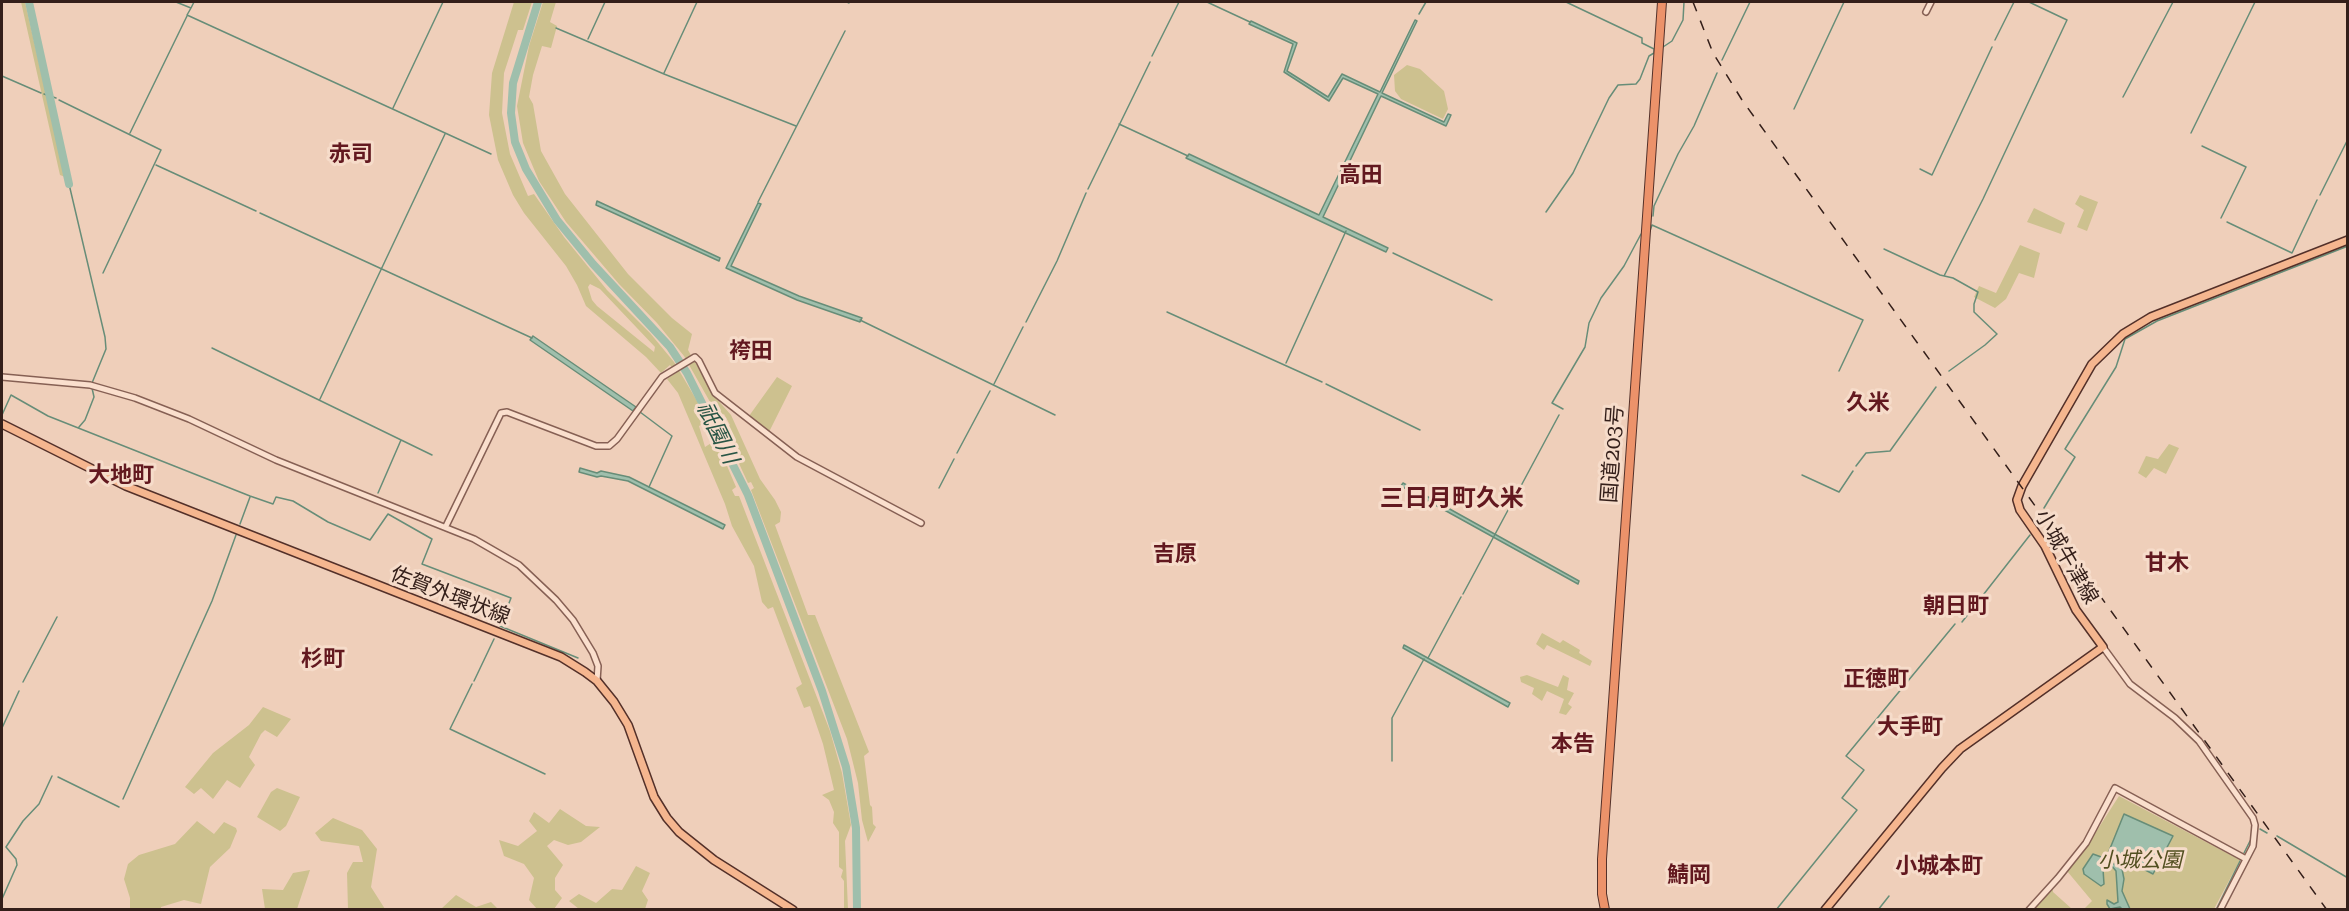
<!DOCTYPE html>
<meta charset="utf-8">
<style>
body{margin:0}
#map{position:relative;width:2349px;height:911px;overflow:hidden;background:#efcfba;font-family:"Roboto Serif",serif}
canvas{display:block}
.frame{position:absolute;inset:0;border:3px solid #341f1a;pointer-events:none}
</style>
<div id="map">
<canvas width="2349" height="911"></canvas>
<div class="frame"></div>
</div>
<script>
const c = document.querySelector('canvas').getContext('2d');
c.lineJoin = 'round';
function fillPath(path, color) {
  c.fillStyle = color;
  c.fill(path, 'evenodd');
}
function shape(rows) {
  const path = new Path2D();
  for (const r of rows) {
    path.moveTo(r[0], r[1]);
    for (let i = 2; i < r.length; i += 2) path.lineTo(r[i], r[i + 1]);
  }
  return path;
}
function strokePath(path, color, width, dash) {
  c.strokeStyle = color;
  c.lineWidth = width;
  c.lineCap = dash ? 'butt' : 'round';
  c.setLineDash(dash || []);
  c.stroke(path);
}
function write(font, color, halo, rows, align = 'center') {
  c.font = font + ' "Roboto Serif","Noto Sans JP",serif';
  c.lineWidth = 6;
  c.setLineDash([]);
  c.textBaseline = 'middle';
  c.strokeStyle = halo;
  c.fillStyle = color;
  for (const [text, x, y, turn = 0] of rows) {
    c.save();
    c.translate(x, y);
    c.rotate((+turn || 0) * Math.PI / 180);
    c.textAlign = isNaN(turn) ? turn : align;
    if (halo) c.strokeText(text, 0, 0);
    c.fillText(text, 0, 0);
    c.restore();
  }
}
const green = shape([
 [21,2,25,2,65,177,60,175],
 [514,2,532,2,523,30,518,30,504,73,502,113,510,154,528,196,534,194,564,237,607,290,650,333,674,362,709,421,699,426,705,447,716,440,736,487,732,490,735,496,739,496,830,731,842,773,851,825,845,841,848,909,844,909,844,881,841,877,843,870,839,867,839,832,833,823,834,812,829,800,822,795,834,790,823,744,810,706,804,708,796,688,802,684,773,607,768,609,762,602,754,566,732,526,725,504,678,393,667,379,676,373,670,365,661,373,646,357,586,306,577,285,566,266,524,213,513,195,498,160,489,115,492,73],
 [590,284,600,289,655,347,654,352,597,306,592,300,588,287],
 [543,2,556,2,550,22,557,26,551,48,542,46,533,75,529,97,533,104,541,151,565,194,628,274,672,318,692,334,688,350,715,397,731,415,760,479,775,500,781,512,780,522,775,525,808,615,815,615,869,752,864,756,870,805,872,807,873,824,876,827,868,842,862,820,858,783,847,739,751,490,754,488,751,482,748,483,723,429,730,425,724,414,718,416,684,356,657,323,619,284,566,222,539,181,523,143,517,106,529,46],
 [1407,65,1420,69,1444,91,1448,109,1443,119,1401,99,1395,91,1394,75],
 [2080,195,2098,202,2087,231,2077,227,2084,210,2075,204],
 [2034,208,2065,223,2061,234,2027,222],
 [2020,245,2040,253,2034,278,2019,273,2006,299,1995,308,1974,297,1979,286,1996,293],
 [777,377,792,386,769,432,749,416],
 [2169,444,2179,448,2166,474,2154,468,2146,478,2138,473,2146,456,2158,459],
 [1542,633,1560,643,1563,640,1580,650,1579,653,1592,661,1590,666,1547,645,1544,650,1536,644],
 [1527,675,1558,687,1563,675,1569,678,1567,690,1574,693,1568,704,1572,707,1566,715,1559,713,1564,699,1547,691,1542,701,1532,694,1534,688,1521,682,1520,677],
 [263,707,291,719,277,737,265,730,261,734,249,757,255,765,240,788,227,780,213,799,201,788,194,794,185,787,213,753,249,725],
 [277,788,300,797,286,826,280,831,257,817,271,792],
 [2119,796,2240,860,2214,909,2084,909,2092,901,2067,871,2087,846],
 [560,809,586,826,600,827,581,842,568,845,554,840,547,846,563,865,555,878,555,890,562,898,554,909,537,909,529,900,534,878,524,864,504,856,499,840,518,846,537,831,529,821,534,812,549,823],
 [333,818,362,830,377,849,371,887,385,909,348,909,347,873,353,862,363,862,359,846,321,841,315,833],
 [197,821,214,834,224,822,236,828,237,831,230,848,210,867,201,904,184,900,161,907,161,909,130,909,130,898,124,879,128,864,139,855,175,844],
 [636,866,650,873,642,891,648,900,645,909,579,909,569,901,579,894,596,903,612,889,622,890],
 [310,870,297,909,265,909,262,889,283,890,293,873],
 [2053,889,2053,892,2072,909,2031,910],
 [456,895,476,907,491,902,498,909,441,909]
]);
const water = shape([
 [1415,20,1417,21,1382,93,1444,122,1448,114,1451,115,1446,126,1381,96,1323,217,1388,248,1386,252,1186,158,1189,154,1319,215,1378,94,1343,78,1329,101,1284,72,1293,44,1249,24,1251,21,1297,43,1287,71,1328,97,1342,74,1380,92,1415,20],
 [597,201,720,258,719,261,596,205,597,201],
 [758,203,761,204,731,266,799,296,862,318,860,322,797,300,726,268,758,203],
 [533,336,636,407,633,411,530,340,533,336],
 [580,468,597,473,601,471,629,477,725,525,723,529,628,481,601,476,597,477,579,472,580,468],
 [1403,483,1579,581,1578,584,1401,486,1403,483],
 [1404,645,1510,703,1508,707,1403,648,1404,645],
 [2124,814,2173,836,2153,874,2109,851,2124,814],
 [2093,854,2104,858,2122,869,2124,879,2122,891,2130,909,2122,909,2120,907,2110,909,2107,904,2107,900,2114,904,2118,902,2116,871,2111,865,2105,864,2103,869,2104,884,2101,886,2084,874,2083,869,2093,854]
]);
const stream = shape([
 [176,2,191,8,187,15,491,154],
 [847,2,849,3],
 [1207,2,1250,22],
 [191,8,194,2],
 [1419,14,1426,2],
 [556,28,664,74,796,126],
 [588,39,605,2],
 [1995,40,2014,2],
 [1663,47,1672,41,1683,20,1684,2],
 [1152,56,1179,2],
 [1722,60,1750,2],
 [664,73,697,2],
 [2,76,41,93],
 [44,94,56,98],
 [2123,97,2173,2],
 [59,100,161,150,103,273],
 [393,108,443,2],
 [1794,109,1844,2],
 [1119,124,1188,156],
 [130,133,187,16],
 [2191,133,2255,2],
 [2202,146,2246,167,2221,218],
 [156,165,256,211],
 [1920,169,1932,175,1992,47],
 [69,184,105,337,106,349,92,383],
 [1088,189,1150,62],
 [2320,195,2348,139],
 [758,202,845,31],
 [1546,212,1573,173,1609,98,1618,85,1636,84,1640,79,1649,56,1654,53,1654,49,1642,43,1642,38,1566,2],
 [260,213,532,338],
 [1653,216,1654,206,1678,154,1694,126,1717,73],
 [2227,222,2292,253,2317,200],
 [1650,231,1652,225,1863,320,1839,371],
 [1884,249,1940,275,1953,278,1978,292,1974,304,1974,312,1997,334,1985,345,1949,371],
 [1393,253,1492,300],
 [1944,276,1983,199,2067,20,2029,2],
 [1167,312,1322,382],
 [860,320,1055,415],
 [1026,322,1057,261,1086,193],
 [212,348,432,455],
 [1286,363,1346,231],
 [994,384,1023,327],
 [1326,384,1420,430],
 [320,399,445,134],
 [1563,409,1552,403,1585,347,1589,323,1601,298,1624,266,1641,234],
 [640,412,672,436,649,487],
 [2,415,11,395,48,416,250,496,273,504,276,497,293,501,328,522,370,540,388,514,432,539,422,564,511,598,500,626,578,658],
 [79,427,85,420,94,397,92,388],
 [957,453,990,391],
 [1856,466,1866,453,1890,451,1936,387],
 [1802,475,1839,492,1853,471],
 [939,488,954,459],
 [378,493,401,440],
 [2044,508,2075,457,2065,449,2116,367,2125,339,2157,321,2348,246],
 [2037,523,2040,518],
 [240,524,250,497],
 [1463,594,1559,415],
 [1962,622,2030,535],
 [1428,658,1461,597],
 [474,681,494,639],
 [23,682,57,617],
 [472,684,450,729,545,774],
 [2,728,19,691],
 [1392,761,1392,718,1424,659],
 [58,777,119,807],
 [123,799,212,601,236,535],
 [2260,829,2267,833],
 [2277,836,2348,878],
 [2244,853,2250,841],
 [2,899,17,865,16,859,6,847,23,821,39,804,52,776],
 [1776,910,1857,810,1842,798,1864,770,1846,756,1955,624],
 [1878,910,1889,896],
 [2216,910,2240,861]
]);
const river = shape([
 [29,2,69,184],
 [538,2,513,83,511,113,515,142,526,169,557,220,593,264,670,347,687,373,748,495,822,691,846,767,856,828,857,910]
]);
const tertiary = shape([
 [1926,12,1931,2],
 [2,377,90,385,135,398,189,419,276,460,474,539,519,565,556,600,573,620,593,653,598,666,597,681],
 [446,526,501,413,507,412,596,446,609,446,617,439,662,377,695,357,699,361,715,393,797,457,921,523],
 [2103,647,2130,684,2175,718,2199,741,2253,818,2255,825,2253,846,2220,910],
 [2029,910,2058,878,2086,843,2115,788,2246,859]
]);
const primary = shape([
 [2,424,126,486,561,657,585,672,597,681,614,702,628,725,654,797,667,818,679,832,714,860,793,910],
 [1825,910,1942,768,1960,749,2103,647,2076,610,2045,546,2020,510,2017,500,2022,486,2092,364,2123,334,2151,317,2348,240]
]);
const trunk = shape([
 [1605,910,1602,894,1602,859,1662,2]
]);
const rail = shape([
 [1693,2,1713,53,1742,100,2327,910]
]);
const streetNames = [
 ["国道203号",1613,454,-86],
 ["小城牛津線",2066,557,60],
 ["佐賀外環状線",450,596,21]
];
const parkNames = [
 ["小城公園",2140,861]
];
const neighbourhoodNames = [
 ["赤司",351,155],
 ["高田",1361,176],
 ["袴田",751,352],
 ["久米",1868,404],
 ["大地町",121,476],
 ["吉原",1175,555],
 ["甘木",2167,564],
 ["朝日町",1956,607],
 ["杉町",323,660],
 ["正徳町",1876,680],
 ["大手町",1910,728],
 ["本告",1573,745],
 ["小城本町",1939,867],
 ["鯖岡",1689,876]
];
const waterNames = [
 ["祇園川",717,433,64]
];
const quarterNames = [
 ["三日月町久米",1452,499]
];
fillPath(green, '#cdc18f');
fillPath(water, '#9fbfac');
strokePath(water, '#678d78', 1.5);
strokePath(stream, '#678d78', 1.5);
strokePath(river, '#9fbfac', 8);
strokePath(tertiary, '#866054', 8);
strokePath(primary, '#533029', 10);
strokePath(trunk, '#533029', 10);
strokePath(tertiary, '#fadfcd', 5);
strokePath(primary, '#f5b68f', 7);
strokePath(trunk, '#ec926a', 8);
strokePath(rail, '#341f1a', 1.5, [10, 10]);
write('21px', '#341f1a', '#f6dcca', streetNames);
write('italic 21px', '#524f20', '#f6dcca', parkNames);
write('bold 22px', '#62181f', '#f6dcca', neighbourhoodNames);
write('italic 22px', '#285545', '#f6dcca', waterNames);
write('bold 24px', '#62181f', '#f6dcca', quarterNames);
</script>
